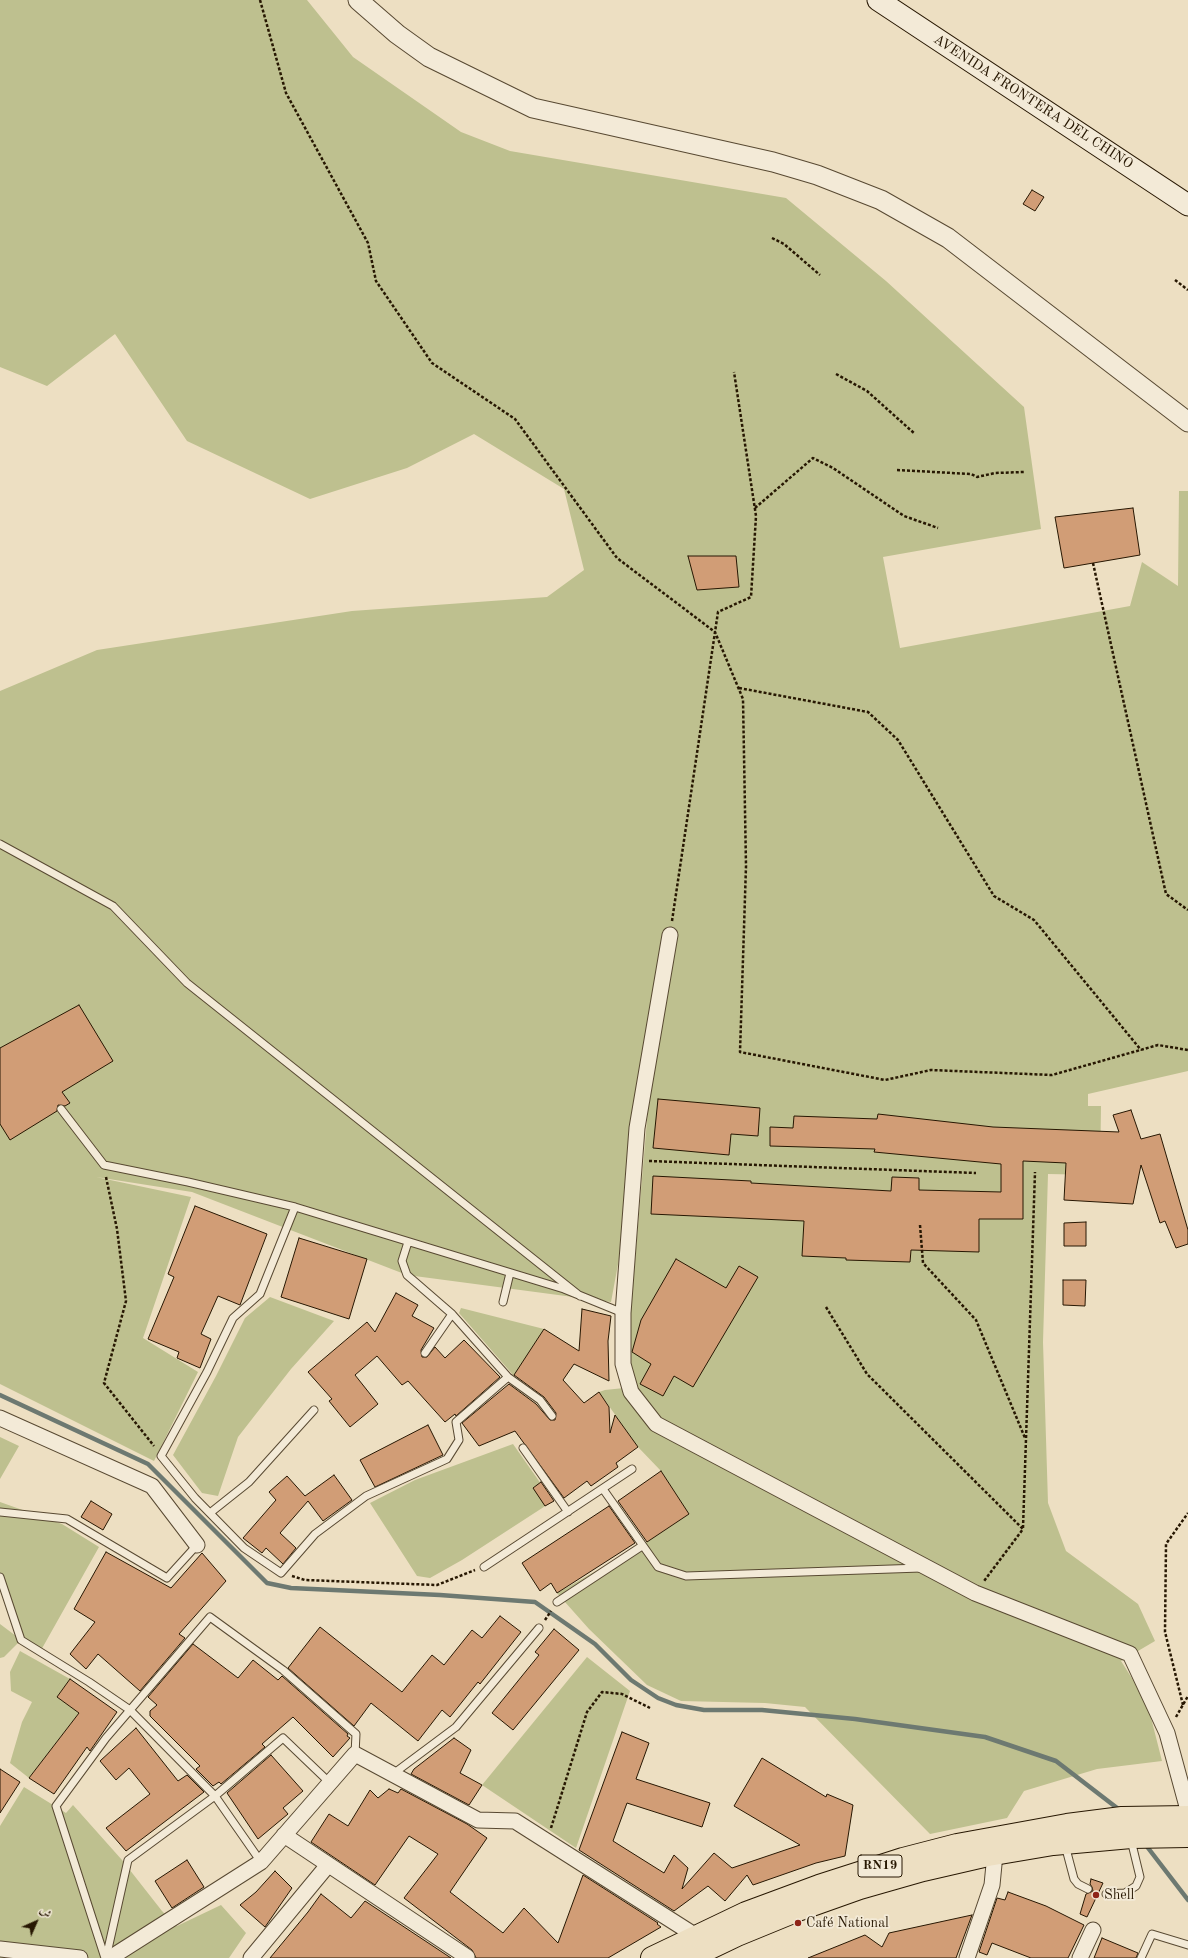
<!DOCTYPE html>
<meta charset="utf-8">
<style>
body{margin:0}
#map{position:relative;width:1188px;height:1958px;overflow:hidden;background:#eddfc2;font-family:"Old Standard TT",Amiri,serif}
canvas{display:block}
.north{position:absolute;left:16px;top:1902px;width:40px;height:40px;-webkit-text-stroke:3px #f3ead7;paint-order:stroke;rotate:45deg;font-size:11px;font-weight:700;line-height:16px;text-align:center;color:#271702}
.north::after{content:'';display:block;margin:auto;width:14px;height:18px;background:#271702;clip-path:polygon(50% 0,100% 100%,50% 72%,0 100%)}
</style>
<div id="map">
<canvas width="1188" height="1958"></canvas>
<div class="north">ش</div>
</div>
<script>
const c = document.querySelector('canvas').getContext('2d');
c.lineJoin = 'round';
function fillPath(path, color) {
  c.fillStyle = color;
  c.fill(path, 'evenodd');
}
function shape(rows) {
  const path = new Path2D();
  for (const r of rows) {
    path.moveTo(r[0], r[1]);
    for (let i = 2; i < r.length; i += 2) path.lineTo(r[i], r[i + 1]);
  }
  return path;
}
function strokePath(path, color, width, dash) {
  c.strokeStyle = color;
  c.lineWidth = width;
  c.lineCap = dash ? 'butt' : 'round';
  c.setLineDash(dash || []);
  c.stroke(path);
}
function write(font, color, halo, rows, align = 'center') {
  c.font = font + ' "Old Standard TT",serif';
  c.lineWidth = 3.5;
  c.setLineDash([]);
  c.textBaseline = 'middle';
  c.strokeStyle = halo;
  c.fillStyle = color;
  for (const [text, x, y, turn = 0] of rows) {
    c.save();
    c.translate(x, y);
    c.rotate((+turn || 0) * Math.PI / 180);
    c.textAlign = isNaN(turn) ? turn : align;
    if (halo) c.strokeText(text, 0, 0);
    c.fillText(text, 0, 0);
    c.restore();
  }
}
const green = shape([
 [0,0,307,0,353,57,461,132,510,151,786,198,886,281,1024,407,1041,529,883,557,900,648,1130,606,1142,562,1178,586,1179,491,1188,491,1188,1071,1088,1094,1088,1106,1101,1106,1100,1175,1048,1174,1043,1342,1048,1503,1066,1551,1138,1604,1155,1641,1121,1661,1147,1702,1162,1761,1097,1769,1024,1791,1007,1818,930,1834,805,1707,765,1703,681,1701,647,1685,589,1629,557,1593,647,1542,689,1514,661,1471,638,1447,599,1392,605,1390,624,1388,649,1097,611,1302,407,1275,192,1192,96,1177,191,1197,143,1338,198,1372,154,1461,0,1384,0,691,97,650,352,611,547,597,584,570,564,489,474,434,407,468,310,499,187,441,115,334,47,386,0,367],
 [270,1297,334,1321,291,1369,238,1437,218,1496,202,1493,173,1455,216,1376,245,1318],
 [461,1308,544,1329,514,1376,459,1313],
 [0,1437,19,1446,0,1479],
 [513,1444,553,1501,462,1560,430,1578,417,1576,370,1503,415,1480],
 [0,1502,62,1524,99,1547,40,1652,21,1640,4,1657,0,1658,0,1624,20,1639,0,1590],
 [20,1651,70,1679,57,1697,79,1713,29,1778,10,1763,22,1722,32,1702,11,1691,10,1672],
 [587,1657,630,1691,576,1848,482,1785],
 [24,1787,66,1813,73,1805,122,1860,162,1911,177,1926,221,1905,246,1933,229,1958,0,1958,0,1826]
]);
const stream = shape([
 [0,1395,148,1464,267,1583,291,1588,440,1595,535,1602,595,1644,631,1680,658,1698,676,1705,704,1710,762,1710,855,1719,985,1737,1056,1761,1121,1811],
 [1145,1844,1188,1900]
]);
const building = shape([
 [1032,190,1044,197,1035,211,1023,204,1032,190],
 [1133,508,1140,555,1064,568,1055,517,1133,508],
 [688,556,736,556,739,587,697,590,688,556],
 [79,1005,113,1061,62,1092,70,1103,65,1106,58,1105,57,1111,10,1140,0,1124,0,1048,79,1005],
 [658,1099,760,1108,758,1136,731,1134,729,1155,653,1148,658,1099],
 [1131,1110,1141,1139,1160,1134,1188,1230,1188,1244,1176,1248,1165,1221,1160,1223,1141,1165,1133,1204,1064,1200,1066,1163,1023,1161,1023,1219,979,1219,979,1252,911,1250,910,1262,846,1260,846,1258,802,1256,804,1221,651,1214,653,1176,751,1181,751,1183,891,1191,892,1177,919,1178,919,1190,1001,1192,1001,1164,874,1152,875,1149,770,1146,770,1127,793,1128,794,1116,877,1119,878,1114,993,1127,1119,1132,1113,1115,1131,1110],
 [195,1206,267,1234,240,1305,218,1296,201,1334,211,1339,200,1368,177,1358,179,1352,148,1339,174,1277,168,1274,195,1206],
 [1086,1222,1086,1246,1064,1246,1064,1223,1086,1222],
 [299,1238,367,1259,349,1319,281,1297,299,1238],
 [676,1259,726,1288,739,1266,758,1277,693,1387,674,1376,663,1396,640,1384,651,1364,632,1352,641,1320,676,1259],
 [1063,1280,1086,1280,1085,1306,1063,1305,1063,1280],
 [396,1293,418,1305,412,1316,434,1328,421,1350,422,1357,427,1357,435,1347,445,1358,464,1340,500,1377,456,1416,455,1414,445,1422,408,1381,402,1385,377,1356,355,1375,378,1404,350,1427,329,1401,332,1399,308,1372,367,1322,375,1332,396,1293],
 [582,1309,611,1316,608,1341,609,1381,574,1364,563,1380,584,1403,599,1392,609,1407,610,1433,615,1415,638,1447,616,1463,618,1467,591,1486,587,1481,564,1498,515,1431,479,1446,462,1423,509,1384,536,1404,550,1420,555,1420,556,1413,544,1397,514,1375,544,1329,579,1351,582,1309],
 [428,1425,443,1455,375,1487,360,1460,428,1425],
 [661,1471,689,1514,647,1542,618,1501,661,1471],
 [334,1475,352,1500,323,1521,308,1501,280,1533,296,1548,283,1564,266,1548,262,1553,243,1538,276,1500,269,1492,287,1476,305,1496,334,1475],
 [541,1482,554,1501,545,1506,533,1488,541,1482],
 [91,1501,112,1514,103,1530,81,1517,91,1501],
 [609,1506,635,1543,557,1593,551,1583,540,1591,522,1563,609,1506],
 [106,1552,171,1588,202,1553,226,1581,179,1634,185,1638,140,1691,98,1654,86,1669,70,1654,95,1622,74,1609,106,1552],
 [500,1616,521,1632,480,1684,478,1682,450,1717,442,1710,418,1741,371,1703,354,1726,288,1668,320,1627,402,1692,432,1655,444,1665,472,1630,482,1638,500,1616],
 [554,1629,579,1650,513,1730,492,1713,539,1655,535,1652,554,1629],
 [193,1644,238,1678,253,1660,278,1680,282,1676,348,1734,347,1736,350,1738,333,1757,293,1717,262,1744,265,1747,221,1784,219,1782,213,1786,196,1769,200,1766,150,1716,150,1711,157,1705,148,1697,193,1644],
 [70,1679,117,1712,90,1751,87,1747,54,1794,29,1778,79,1713,57,1697,70,1679],
 [136,1728,178,1781,187,1775,204,1792,126,1851,106,1828,150,1794,129,1768,116,1780,100,1761,136,1728],
 [622,1732,649,1743,636,1779,710,1803,702,1827,627,1803,613,1841,664,1873,674,1855,688,1868,682,1889,714,1853,732,1868,800,1845,734,1806,762,1758,826,1797,827,1794,853,1805,845,1856,816,1863,753,1885,747,1875,725,1901,708,1886,674,1911,579,1850,622,1732],
 [454,1738,471,1750,460,1773,482,1785,469,1805,411,1774,414,1769,454,1738],
 [271,1755,303,1791,283,1808,288,1814,258,1839,227,1793,271,1755],
 [0,1769,20,1782,0,1813,0,1769],
 [389,1789,398,1793,401,1789,467,1824,487,1838,450,1892,503,1933,524,1908,558,1943,583,1875,658,1923,657,1924,661,1927,608,1958,476,1958,472,1950,404,1898,438,1854,409,1836,375,1885,311,1842,329,1814,348,1826,370,1790,378,1798,389,1789],
 [187,1860,204,1887,172,1908,155,1881,187,1860],
 [275,1871,292,1888,265,1927,240,1905,256,1892,275,1871],
 [1091,1879,1103,1883,1087,1917,1080,1914,1086,1894,1093,1891,1092,1887,1090,1884,1091,1879],
 [1008,1892,1046,1906,1084,1925,1068,1958,1031,1958,992,1943,987,1955,979,1952,997,1898,1005,1900,1008,1892],
 [321,1894,351,1918,365,1901,451,1958,270,1958,308,1912,321,1894],
 [972,1915,956,1958,808,1958,865,1935,882,1947,889,1933,972,1915],
 [1102,1938,1138,1953,1136,1958,1094,1958,1102,1938]
]);
const path = shape([
 [260,0,286,93,368,243,376,281,432,363,515,419,617,558,715,632,743,699,746,866,740,1052,885,1080,931,1070,1052,1075,1158,1045,1188,1050],
 [772,238,784,244,820,275],
 [1175,280,1188,290],
 [836,374,867,391,915,434],
 [897,470,971,474,977,477,995,473,1024,472],
 [755,508,813,458,833,468,904,516,938,528],
 [1093,563,1166,894,1188,910],
 [739,688,868,712,898,740,994,896,1034,920,1141,1050],
 [672,921,718,612,751,597,756,516,734,372],
 [649,1161,976,1173],
 [106,1177,117,1229,126,1301,104,1383,154,1446],
 [920,1225,923,1263,976,1320,1025,1438],
 [826,1307,867,1374,1023,1529,984,1581],
 [1023,1528,1035,1172],
 [292,1576,305,1580,437,1585,475,1570],
 [545,1620,551,1611],
 [1183,1705,1165,1632,1166,1544,1188,1513],
 [1176,1717,1188,1696],
 [551,1828,587,1712,602,1692,622,1694,650,1708]
]);
const service = shape([
 [0,844,113,906,187,983,580,1296],
 [61,1109,104,1165,188,1182,295,1207,564,1289,623,1313],
 [295,1207,260,1294,233,1318,207,1372,161,1456,195,1498,244,1548,281,1573,315,1534,366,1496,447,1459,459,1440,456,1422,508,1377,540,1400,552,1416],
 [408,1242,402,1261,407,1275,452,1314,508,1377],
 [503,1302,510,1273],
 [425,1353,452,1314],
 [523,1448,568,1512],
 [603,1489,658,1567,686,1576,921,1568],
 [0,1512,67,1519,167,1578,197,1545],
 [210,1513,249,1482,314,1410],
 [484,1567,632,1469],
 [0,1577,21,1640,89,1682,130,1710,215,1796,261,1862],
 [557,1602,642,1546],
 [393,1774,456,1727,539,1628],
 [1065,1845,1074,1879,1078,1884,1088,1889],
 [1106,1894,1125,1893,1136,1886,1140,1877,1131,1840],
 [105,1958,56,1806,106,1738,210,1617,283,1670,356,1734,355,1754],
 [106,1958,128,1860,215,1796,283,1738,330,1783],
 [1141,1958,1152,1934,1188,1945]
]);
const minor = shape([
 [670,935,637,1128,623,1313,623,1364,631,1392,656,1424,975,1593,1130,1654,1167,1733,1188,1810],
 [0,1418,152,1486,197,1545],
 [284,1835,467,1957],
 [0,1949,80,1958],
 [110,1958,261,1862,355,1754,478,1820,515,1821,696,1936],
 [251,1958,328,1865],
 [967,1958,992,1885,995,1854],
 [1080,1958,1093,1930]
]);
const tertiary = shape([
 [358,0,397,34,429,57,533,108,773,162,817,175,881,200,948,238,1188,422]
]);
const secondary = shape([
 [878,0,1188,205]
]);
const trunk = shape([
 [652,1958,746,1913,819,1886,903,1859,957,1845,1067,1825,1122,1818,1188,1817],
 [689,1958,737,1935,798,1910,860,1888,923,1870,988,1855,1053,1844,1131,1837,1188,1836]
]);
const markers = [
 [1096,1895,4,"#8f2418"],
 [798,1923,4,"#8f2418"]
];
const shields = [
 [880,1866,44]
];
const shieldNames = [
 ["RN19",880,1866]
];
const streetNames = [
 ["AVENIDA FRONTERA DEL CHINO",1033,102,33]
];
const poiNames = [
 ["Shell",1104,1895],
 ["Café National",806,1923]
];
fillPath(green, '#bec08f');
strokePath(stream, '#6d7971', 4.5);
fillPath(building, '#d19d76');
strokePath(building, '#271702', 1);
strokePath(service, '#584932', 9);
strokePath(minor, '#584932', 17);
strokePath(tertiary, '#584932', 21);
strokePath(secondary, '#271702', 23);
strokePath(trunk, '#271702', 24);
strokePath(path, '#271702', 2.5, [3, 2]);
strokePath(service, '#f3ead7', 7);
strokePath(minor, '#f3ead7', 15);
strokePath(tertiary, '#f3ead7', 19);
strokePath(secondary, '#f3ead7', 21);
strokePath(trunk, '#eddfc2', 22);
for (const [x, y, r, color] of markers) {
  const dot = new Path2D();
  dot.arc(x, y, r, 0, 2 * Math.PI);
  c.fillStyle = color;
  c.fill(dot);
  strokePath(dot, '#f3ead7', 1.5);
}
for (const [x, y, w] of shields) {
  const box = new Path2D();
  box.roundRect(x - w / 2, y - 11, w, 22, 3);
  c.fillStyle = '#f3ead7';
  c.fill(box);
  strokePath(box, '#271702', 1);
}
write('bold 13px', '#271702', null, shieldNames);
write('14px', '#271702', '#f3ead7', streetNames);
write('14px', '#271702', '#f3ead7', poiNames, 'left');
</script>
